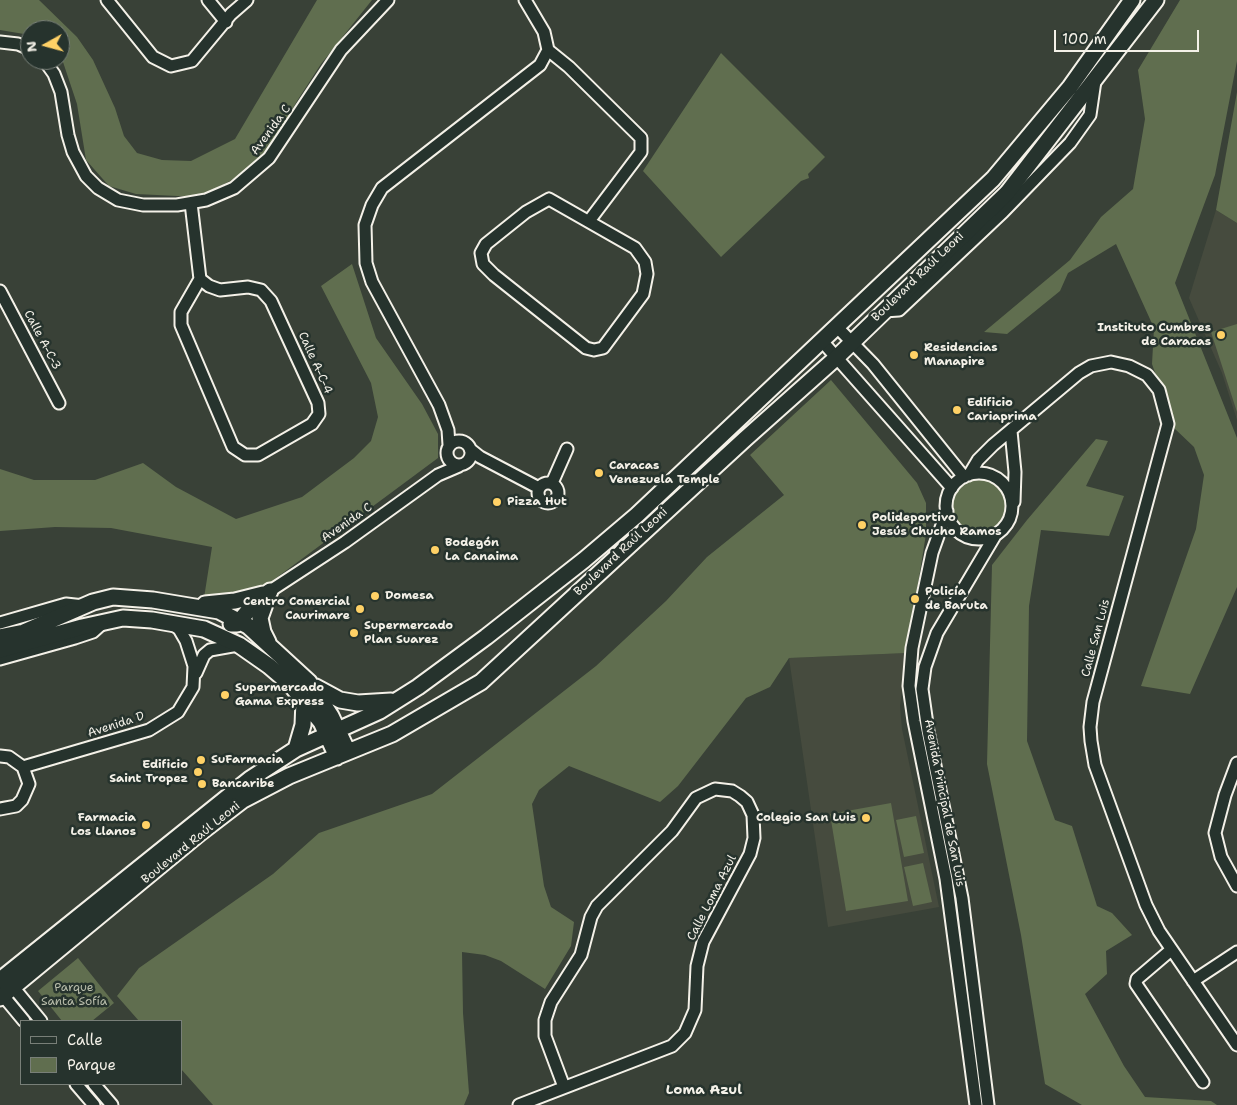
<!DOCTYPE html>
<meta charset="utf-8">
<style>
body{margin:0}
#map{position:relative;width:1237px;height:1105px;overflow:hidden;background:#394137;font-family:"Shantell Sans",sans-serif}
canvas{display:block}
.legend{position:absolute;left:20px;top:1020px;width:162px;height:65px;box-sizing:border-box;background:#26332d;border:1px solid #787f78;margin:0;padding:6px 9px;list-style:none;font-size:15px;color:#f4f1e8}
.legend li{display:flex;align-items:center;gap:10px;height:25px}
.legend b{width:25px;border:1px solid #787f78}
.north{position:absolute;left:20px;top:20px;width:50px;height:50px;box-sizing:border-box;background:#26332d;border:1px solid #787f78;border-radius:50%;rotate:263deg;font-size:14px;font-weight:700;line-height:20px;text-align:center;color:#f4f1e8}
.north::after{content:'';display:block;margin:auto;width:18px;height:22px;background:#ffd166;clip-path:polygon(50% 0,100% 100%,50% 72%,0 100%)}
.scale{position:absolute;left:1054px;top:30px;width:145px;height:22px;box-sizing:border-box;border:2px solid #f4f1e8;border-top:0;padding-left:6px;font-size:15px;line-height:18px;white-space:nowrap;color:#f4f1e8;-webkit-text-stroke:4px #26332d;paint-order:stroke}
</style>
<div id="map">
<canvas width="1237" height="1105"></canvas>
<ul class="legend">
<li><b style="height:6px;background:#26332d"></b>Calle</li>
<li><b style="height:14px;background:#606e4f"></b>Parque</li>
</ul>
<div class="north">N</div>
<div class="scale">100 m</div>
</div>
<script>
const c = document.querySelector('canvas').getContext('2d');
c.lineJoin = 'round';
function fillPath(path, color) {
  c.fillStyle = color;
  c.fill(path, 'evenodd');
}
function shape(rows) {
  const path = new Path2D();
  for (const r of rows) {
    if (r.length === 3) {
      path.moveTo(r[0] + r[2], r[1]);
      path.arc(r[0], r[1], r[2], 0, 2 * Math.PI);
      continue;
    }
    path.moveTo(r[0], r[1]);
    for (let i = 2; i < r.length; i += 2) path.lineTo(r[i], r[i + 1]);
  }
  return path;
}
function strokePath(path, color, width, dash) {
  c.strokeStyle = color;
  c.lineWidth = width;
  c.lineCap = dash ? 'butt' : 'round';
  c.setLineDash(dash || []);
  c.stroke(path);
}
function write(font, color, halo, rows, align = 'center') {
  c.font = font + ' "Shantell Sans",sans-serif';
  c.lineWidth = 5;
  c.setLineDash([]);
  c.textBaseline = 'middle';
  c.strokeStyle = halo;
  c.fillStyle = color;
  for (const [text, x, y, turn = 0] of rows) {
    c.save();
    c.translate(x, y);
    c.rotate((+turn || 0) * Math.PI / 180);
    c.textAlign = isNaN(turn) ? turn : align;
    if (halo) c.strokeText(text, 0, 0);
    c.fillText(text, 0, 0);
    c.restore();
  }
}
const built = shape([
 [1216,210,1237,223,1237,420,1222,373,1189,298],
 [907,653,900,706,902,729,939,907,828,927,789,658]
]);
const green = shape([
 [0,0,39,0,77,37,93,60,115,108,124,136,137,153,162,160,191,161,235,139,317,0,372,0,321,64,297,101,272,146,238,177,198,197,136,194,109,186,86,160,77,104,60,53,60,30,30,30,30,35,0,30],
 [1180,0,1237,0,1237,61,1215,175,1175,283,1237,438,1237,587,1190,694,1141,686,1196,529,1204,475,1194,447,1174,428,1152,364,1154,328,1116,244,1068,273,1060,291,1007,334,984,332,1070,260,1101,217,1133,189,1145,119,1138,70],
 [721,53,825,157,808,174,809,178,801,181,721,257,643,171],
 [1237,92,1237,223,1216,210],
 [352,264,376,338,422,404,438,434,438,458,268,584,236,595,204,598,212,547,111,528,55,527,0,531,0,469,34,480,95,480,143,463,176,487,236,519,302,497,354,458,371,441,378,417,371,383,321,286],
 [1237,324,1237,412,1211,332],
 [831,380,917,483,926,503,926,534,907,653,789,658,770,687,746,698,678,786,660,802,569,766,539,790,532,804,544,886,551,907,574,922,571,946,545,989,501,961,485,955,462,952,463,1013,469,1093,464,1105,213,1105,181,1069,181,1021,139,1021,117,996,139,968,273,874,319,833,432,794,596,666,666,601,707,557,784,495,750,455],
 [1096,439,1108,441,1086,486,1124,496,1109,536,1041,530,1029,606,1027,741,1055,820,1072,826,1097,906,1112,913,1132,935,1106,951,1107,974,1085,994,1124,1066,1145,1097,1211,1101,1217,1105,1082,1105,1045,1084,1021,935,987,764,992,565,1027,520],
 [979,506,33],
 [891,803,908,901,846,911,830,814],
 [916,816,924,853,904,857,896,820],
 [923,863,932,902,913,906,904,867],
 [78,958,114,1003,92,1021,62,1021,38,991]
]);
const street = shape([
 [107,0,153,57,171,66,192,61,231,14,247,0],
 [208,0,226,22],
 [0,42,18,44,30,49],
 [548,50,569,67,641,138,641,152,589,221],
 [44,60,54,74,61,92,68,135,73,152,86,176,98,188,118,200,143,205,177,205,206,200,234,188,269,158,341,50,388,0],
 [549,199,635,248,645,262,647,274,643,294,603,348,594,350,586,348,494,275,483,264,481,253,486,244,526,212,549,199],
 [191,203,200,279,181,312,181,325,233,447,245,455,258,455,312,424,319,414,318,403,271,301,261,290,248,287,220,290,209,286,200,279],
 [0,291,59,403],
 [884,311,899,310,1003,212,1070,143,1090,115,1095,81],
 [836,326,873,364,964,477],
 [821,340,952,488],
 [1011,431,1015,472,1014,502],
 [459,453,12],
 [449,445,448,430,439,405,372,282,366,263,365,225,372,205,382,188,540,65,548,50,544,32,525,0],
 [470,449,480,457,539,488],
 [979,506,33],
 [969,475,978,460,993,445,1079,373,1091,366,1111,362,1129,366,1147,375,1159,390,1168,424,1093,702,1090,727,1091,741,1095,765,1146,905,1159,931,1237,1045],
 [548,493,10],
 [552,483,567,449],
 [947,511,932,553,912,648,909,686,914,721,946,879,976,1105],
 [270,591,345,542,438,475,459,466],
 [0,623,66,604,84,606],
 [0,659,75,638,93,632,103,623],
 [196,673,204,655,210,650,238,645],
 [0,756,9,757,23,767,29,784,22,800,16,806,0,809],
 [1237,763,1225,795,1215,833,1221,857,1237,886],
 [23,767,149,730,178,712,193,687,194,666,186,641,179,629,171,623],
 [1171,950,1137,979,1136,984,1203,1082],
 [1193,981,1237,952],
 [9,982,41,1021],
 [0,992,24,1021],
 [76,1084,94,1105],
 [94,1084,112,1105],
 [519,1105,672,1046,685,1033,695,1010,697,966,703,942,750,854,754,838,753,815,747,802,740,796,732,791,715,789,696,798,672,831,597,906,591,917,581,955,551,1002,545,1020,545,1036,564,1087],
 [988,1105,962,898,928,731,922,689,925,667,937,633,996,534]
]);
const secondary = shape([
 [205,604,235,601,263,594],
 [231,624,237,624,253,605,270,591],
 [0,637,24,632,93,602,113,597,153,600,219,611,248,626,309,682,331,716,348,752],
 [268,642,263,632,260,618,269,593],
 [0,650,82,627,123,618,152,620,204,629,239,645,269,666,290,684,321,722,337,757],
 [316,687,340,700,358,703,391,701],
 [296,749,303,725,304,701],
 [0,980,250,779,296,749,380,711,418,687,486,637,584,560,637,515,993,179,1070,87,1132,0],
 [0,998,200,833,243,800,289,776,392,734,481,682,745,439,836,358,1007,193,1156,0]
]);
const markers = [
 [1221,335,5,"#ffd166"],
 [914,355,5,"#ffd166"],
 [957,410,5,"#ffd166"],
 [599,473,5,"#ffd166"],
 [497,502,5,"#ffd166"],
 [862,525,5,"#ffd166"],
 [435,550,5,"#ffd166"],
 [375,596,5,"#ffd166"],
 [915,599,5,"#ffd166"],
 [360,609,5,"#ffd166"],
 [354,633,5,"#ffd166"],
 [225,695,5,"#ffd166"],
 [201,760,5,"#ffd166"],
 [198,772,5,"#ffd166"],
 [202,784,5,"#ffd166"],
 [866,818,5,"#ffd166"],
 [146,825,5,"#ffd166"]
];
const streetNames = [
 ["Avenida C",271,130,-54],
 ["Boulevard Raúl Leoni",918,277,-44],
 ["Calle A-C-3",42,340,62],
 ["Calle A-C-4",315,363,66],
 ["Avenida C",347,523,-35],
 ["Boulevard Raúl Leoni",621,552,-43],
 ["Calle San Luis",1096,638,-75],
 ["Avenida D",116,725,-18],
 ["Avenida Principal de San Luis",944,803,79],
 ["Boulevard Raúl Leoni",191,843,-39],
 ["Calle Loma Azul",712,898,-63]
];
const poiNames = [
 ["Instituto Cumbres",1211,328,"right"],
 ["de Caracas",1211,342,"right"],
 ["Residencias",924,348],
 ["Manapire",924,362],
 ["Edificio",967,403],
 ["Cariaprima",967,417],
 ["Caracas",609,466],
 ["Venezuela Temple",609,480],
 ["Pizza Hut",507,502],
 ["Polideportivo",872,518],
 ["Jesús Chucho Ramos",872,532],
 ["Bodegón",445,543],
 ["La Canaima",445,557],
 ["Policía",925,592],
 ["de Baruta",925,606],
 ["Domesa",385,596],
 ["Centro Comercial",350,602,"right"],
 ["Caurimare",350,616,"right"],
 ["Supermercado",364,626],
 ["Plan Suarez",364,640],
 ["Supermercado",235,688],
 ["Gama Express",235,702],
 ["SuFarmacia",211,760],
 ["Edificio",188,765,"right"],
 ["Saint Tropez",188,779,"right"],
 ["Bancaribe",212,784],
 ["Farmacia",136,818,"right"],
 ["Los Llanos",136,832,"right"],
 ["Colegio San Luis",856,818,"right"]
];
const parkNames = [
 ["Parque",74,988],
 ["Santa Sofía",74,1002]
];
const neighbourhoodNames = [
 ["Loma Azul",704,1090]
];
fillPath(built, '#464b3e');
fillPath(green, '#606e4f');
strokePath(street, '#f4f1e8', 15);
strokePath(secondary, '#f4f1e8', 19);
strokePath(street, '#26332d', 11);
strokePath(secondary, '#26332d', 15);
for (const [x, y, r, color] of markers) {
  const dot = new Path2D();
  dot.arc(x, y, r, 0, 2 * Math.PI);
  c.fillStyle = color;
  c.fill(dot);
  strokePath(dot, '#26332d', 2);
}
write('12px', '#f4f1e8', '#26332d', streetNames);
write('bold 12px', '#f4f1e8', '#26332d', poiNames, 'left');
write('12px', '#b9bdab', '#26332d', parkNames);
write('bold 14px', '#f4f1e8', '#26332d', neighbourhoodNames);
</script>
